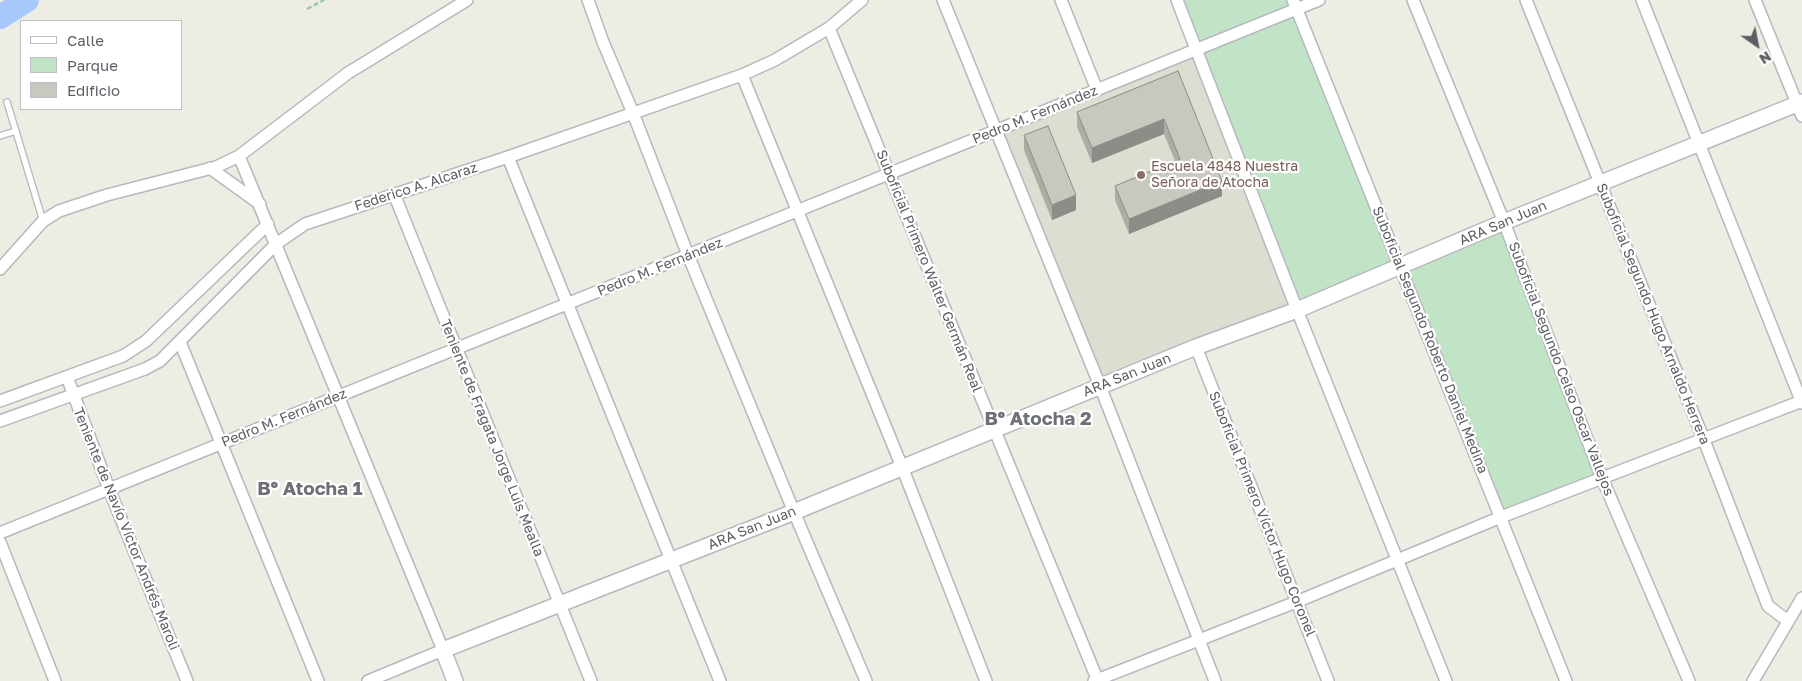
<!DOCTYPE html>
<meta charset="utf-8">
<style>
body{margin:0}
#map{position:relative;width:1802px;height:681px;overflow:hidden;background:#eeede4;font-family:"Golos Text",sans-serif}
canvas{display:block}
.legend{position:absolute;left:20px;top:20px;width:162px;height:90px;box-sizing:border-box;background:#fff;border:1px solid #bebfc1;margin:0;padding:6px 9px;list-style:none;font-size:15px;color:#5c5e64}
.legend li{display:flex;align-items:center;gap:10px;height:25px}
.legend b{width:25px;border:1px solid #bebfc1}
.north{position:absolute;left:1732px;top:20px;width:50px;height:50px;-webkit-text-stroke:4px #fff;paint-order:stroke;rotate:147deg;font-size:14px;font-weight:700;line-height:20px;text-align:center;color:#5c5e64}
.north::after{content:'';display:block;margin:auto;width:18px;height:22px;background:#5c5e64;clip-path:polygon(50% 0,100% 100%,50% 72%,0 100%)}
</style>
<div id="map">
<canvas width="1802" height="681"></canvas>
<ul class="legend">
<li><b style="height:6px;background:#fff"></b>Calle</li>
<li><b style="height:14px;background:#c1e4c7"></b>Parque</li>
<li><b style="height:14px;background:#c9c8c0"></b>Edificio</li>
</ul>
<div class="north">N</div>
</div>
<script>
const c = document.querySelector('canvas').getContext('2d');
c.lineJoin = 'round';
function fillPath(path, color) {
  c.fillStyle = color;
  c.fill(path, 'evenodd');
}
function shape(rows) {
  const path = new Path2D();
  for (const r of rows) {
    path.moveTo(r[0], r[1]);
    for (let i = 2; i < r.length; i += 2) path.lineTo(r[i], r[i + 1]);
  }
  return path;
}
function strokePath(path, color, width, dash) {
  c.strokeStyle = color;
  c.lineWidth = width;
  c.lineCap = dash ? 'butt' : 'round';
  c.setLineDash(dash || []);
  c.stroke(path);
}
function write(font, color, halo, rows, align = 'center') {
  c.font = font + ' "Golos Text",sans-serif';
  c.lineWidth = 4.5;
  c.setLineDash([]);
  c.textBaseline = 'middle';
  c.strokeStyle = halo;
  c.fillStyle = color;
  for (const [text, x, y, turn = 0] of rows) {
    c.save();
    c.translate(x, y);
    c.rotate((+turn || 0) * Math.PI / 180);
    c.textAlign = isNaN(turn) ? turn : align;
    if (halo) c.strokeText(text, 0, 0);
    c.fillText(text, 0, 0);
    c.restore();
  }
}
const education = shape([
 [1196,52,1293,309,1102,382,996,131]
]);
const green = shape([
 [1177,0,1293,0,1400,267,1297,310],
 [1503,224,1601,477,1502,515,1401,267]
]);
const river = shape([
 [0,17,27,0]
]);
const path = shape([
 [307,9,324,0]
]);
const service = shape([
 [7,102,43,221],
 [0,136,16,131]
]);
const minor = shape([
 [588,0,603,42,633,113,688,255,794,512,866,681],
 [943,0,1100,386,1215,681],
 [1061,0,1097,90],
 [1177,0,1297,310,1446,681],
 [1293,0,1566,681],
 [1413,0,1504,222,1602,478,1689,681],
 [1526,0,1704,440,1768,606,1788,621],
 [1642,0,1802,403],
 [1755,0,1802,116],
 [829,28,1098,681],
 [742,75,902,467,986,681],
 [239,156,443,650,368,681],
 [508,157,720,681],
 [210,168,260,204],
 [394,194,591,681],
 [0,269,43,221,59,211,107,195,216,167,239,156,348,73,467,0],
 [180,342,318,681],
 [1196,347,1328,681],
 [67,377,109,489,187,681],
 [0,401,123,356,146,341,268,224],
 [0,421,145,369,160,361,276,244,305,224,508,157,742,75,775,60,829,28,862,0],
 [0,533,1319,0],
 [0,542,55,681],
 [1094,681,1296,602,1501,517,1802,401],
 [1753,681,1802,598]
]);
const tertiary = shape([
 [455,681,443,650,794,512,1196,347,1297,310,1504,222,1802,102]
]);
const wall = shape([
 [1178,71,1222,196,1129,234,1115,200,1115,186,1175,161,1164,134,1092,163,1077,127,1077,112],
 [1024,135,1076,210,1052,220,1024,150]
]);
const shadedWall = shape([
 [1164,119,1164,134,1092,163,1092,148],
 [1222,181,1222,196,1129,234,1129,219],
 [1076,195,1076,210,1052,220,1052,205]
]);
const building = shape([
 [1178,71,1222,181,1129,219,1115,186,1180,159,1164,119,1092,148,1077,112,1178,71],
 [1048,126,1076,195,1052,205,1024,135,1048,126]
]);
const markers = [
 [1141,175,5,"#8d6e63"]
];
const streetNames = [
 ["Pedro M. Fernández",1035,115,-22],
 ["Federico A. Alcaraz",416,187,-18],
 ["ARA San Juan",1503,223,-23],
 ["Pedro M. Fernández",660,267,-22],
 ["Suboficial Primero Walter Germán Real",929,271,68],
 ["Suboficial Segundo Hugo Arnaldo Herrera",1653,314,68],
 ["Suboficial Segundo Roberto Daniel Medina",1430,340,68],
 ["Suboficial Segundo Celso Oscar Vallejos",1561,369,69],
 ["ARA San Juan",1127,375,-22],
 ["Pedro M. Fernández",284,418,-22],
 ["Teniente de Fragata Jorge Luis Mealla",492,438,68],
 ["Suboficial Primero Víctor Hugo Coronel",1262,514,68],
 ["ARA San Juan",752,528,-22],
 ["Teniente de Navío Víctor Andrés Maroli",126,529,68]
];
const educationNames = [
 ["Escuela 4848 Nuestra",1151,167],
 ["Señora de Atocha",1151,183]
];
const districtNames = [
 ["Bº Atocha 2",1038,419],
 ["Bº Atocha 1",310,489]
];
fillPath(education, '#deddd2');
fillPath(green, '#c1e4c7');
strokePath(river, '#a7c8fb', 24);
strokePath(service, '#b6b8bd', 8);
strokePath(minor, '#b6b8bd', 14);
strokePath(tertiary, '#b6b8bd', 18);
strokePath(path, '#9bc5ae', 2.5, [5, 2.5]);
strokePath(service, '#fff', 5.5);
strokePath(minor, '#fff', 11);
strokePath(tertiary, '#fff', 15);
fillPath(wall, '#adaca5');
fillPath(shadedWall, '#8d8c86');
fillPath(building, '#c9c8c0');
strokePath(building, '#8d8c86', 1);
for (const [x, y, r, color] of markers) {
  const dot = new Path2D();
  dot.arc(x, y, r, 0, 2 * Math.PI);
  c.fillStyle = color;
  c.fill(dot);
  strokePath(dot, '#fff', 2);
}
write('14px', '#5c5e64', '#fff', streetNames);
write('14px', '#785e54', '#fff', educationNames, 'left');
write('bold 19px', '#6d7076', '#fff', districtNames);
</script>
